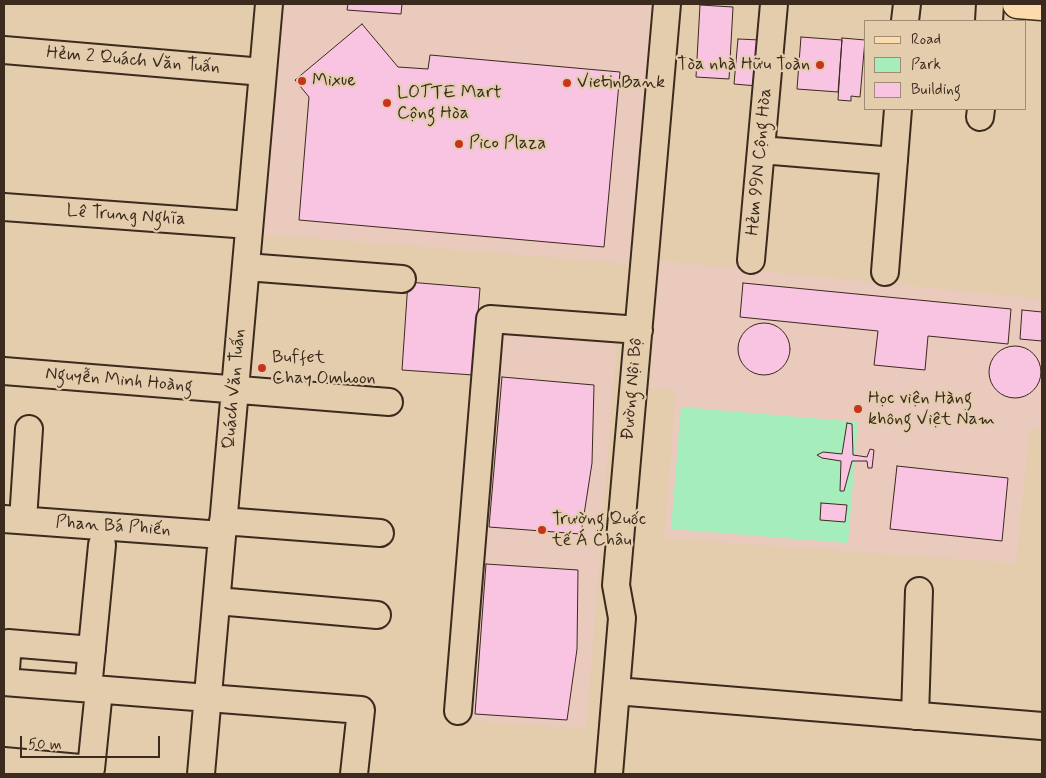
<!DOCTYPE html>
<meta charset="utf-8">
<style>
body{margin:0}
#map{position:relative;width:1046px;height:778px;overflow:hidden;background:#e3cdad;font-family:Mynerve,sans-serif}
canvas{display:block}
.frame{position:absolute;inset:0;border:5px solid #3b2a1e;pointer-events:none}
.legend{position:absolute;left:864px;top:20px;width:162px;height:90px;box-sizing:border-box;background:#e3cdad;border:1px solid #a08c74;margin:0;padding:6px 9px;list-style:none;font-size:15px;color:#3b2a1e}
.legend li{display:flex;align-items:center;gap:10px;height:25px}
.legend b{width:25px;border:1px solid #a08c74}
.scale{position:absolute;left:20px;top:736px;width:140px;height:22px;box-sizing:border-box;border:2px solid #3b2a1e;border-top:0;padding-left:6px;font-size:15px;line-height:18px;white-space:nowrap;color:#3b2a1e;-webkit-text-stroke:4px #e3cdad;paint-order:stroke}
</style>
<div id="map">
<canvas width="1046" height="778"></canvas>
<div class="frame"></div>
<ul class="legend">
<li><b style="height:6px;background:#fcdcac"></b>Road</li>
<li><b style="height:14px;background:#a5edba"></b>Park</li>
<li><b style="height:14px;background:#f9c4e2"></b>Building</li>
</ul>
<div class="scale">50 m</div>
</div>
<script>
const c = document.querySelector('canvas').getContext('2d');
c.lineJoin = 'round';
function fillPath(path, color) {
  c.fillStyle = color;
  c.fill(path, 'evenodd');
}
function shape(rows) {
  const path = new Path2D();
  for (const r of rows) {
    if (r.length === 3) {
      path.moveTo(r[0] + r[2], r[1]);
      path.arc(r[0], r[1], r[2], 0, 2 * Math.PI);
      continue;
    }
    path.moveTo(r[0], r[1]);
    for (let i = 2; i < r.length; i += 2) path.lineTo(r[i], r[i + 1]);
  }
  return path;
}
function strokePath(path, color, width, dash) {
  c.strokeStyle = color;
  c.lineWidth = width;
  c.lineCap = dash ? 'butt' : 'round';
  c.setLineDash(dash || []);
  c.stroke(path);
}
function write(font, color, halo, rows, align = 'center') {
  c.font = font + ' Mynerve,sans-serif';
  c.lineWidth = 4.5;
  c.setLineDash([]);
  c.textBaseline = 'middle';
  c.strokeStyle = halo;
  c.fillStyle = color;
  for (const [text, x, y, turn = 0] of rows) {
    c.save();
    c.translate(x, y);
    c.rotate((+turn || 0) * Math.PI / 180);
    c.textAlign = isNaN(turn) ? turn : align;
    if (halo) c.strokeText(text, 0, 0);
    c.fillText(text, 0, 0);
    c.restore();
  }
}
const built = shape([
 [281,4,654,4,633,264,262,234],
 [660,261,1042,299,1042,429,1030,428,1016,563,664,538,676,391,650,388],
 [498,330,617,340,586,729,467,720]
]);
const green = shape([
 [681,407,858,422,848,543,671,529]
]);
const building = shape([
 [348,4,402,4,401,14,347,10,348,4],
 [700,5,733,7,729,79,696,77,700,5],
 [362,24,398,67,428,69,430,55,620,72,604,247,299,220,309,97,295,80,362,24],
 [801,37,842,40,838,92,797,89,801,37],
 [842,38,865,40,860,97,851,96,851,101,838,100,842,38],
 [738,39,760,40,757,86,734,84,738,39],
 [408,282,480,288,473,375,402,370,408,282],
 [743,283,1011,309,1008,344,928,336,925,370,874,365,878,331,740,317,743,283],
 [1022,310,1042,312,1042,341,1020,339,1022,310],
 [764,349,26],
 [1015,372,26],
 [502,377,594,385,592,463,581,534,489,527,502,377],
 [847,423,852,424,853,455,867,457,870,449,874,450,872,468,868,468,867,461,852,461,844,491,840,491,841,461,822,458,817,455,823,452,842,454,847,423],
 [897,466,1008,478,1002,541,890,529,897,466],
 [821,503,847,505,845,522,820,520,821,503],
 [486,564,578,570,577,649,567,720,475,714,486,564]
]);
const minor = shape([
 [905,21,907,4],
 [989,21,990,4],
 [4,50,263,72],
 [980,117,981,109],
 [761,150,894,161],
 [4,207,249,225],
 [751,260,774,4],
 [246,267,402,279],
 [885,272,898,109],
 [4,371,389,402],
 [4,519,222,535],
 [23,520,29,429],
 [223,521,380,533],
 [217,601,377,615],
 [4,682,361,710,354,774],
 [5,682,8,643,92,650],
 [88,689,102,545],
 [616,691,1042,726],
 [458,711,490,319,639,330],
 [915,716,919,591],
 [4,761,91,769,99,690],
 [201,774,269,4],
 [609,774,622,618,616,585,667,4]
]);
const major = shape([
 [1017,4,1042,6]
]);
const markers = [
 [820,65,5,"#c8321e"],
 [302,81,5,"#c8321e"],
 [567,83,5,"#c8321e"],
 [387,103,5,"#c8321e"],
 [459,144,5,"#c8321e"],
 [262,368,5,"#c8321e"],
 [858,409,5,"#c8321e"],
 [542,530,5,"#c8321e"]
];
const streetNames = [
 ["Hẻm 2 Quách Văn Tuấn",133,61,5],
 ["Hẻm 99N Cộng Hòa",760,162,-85],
 ["Lê Trung Nghĩa",126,216,4],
 ["Nguyễn Minh Hoàng",119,381,5],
 ["Quách Văn Tuấn",235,389,-85],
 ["Đường Nội Bộ",633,389,-85],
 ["Phan Bá Phiến",113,527,4]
];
const poiNames = [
 ["Tòa nhà Hữu Toàn",810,65,"right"],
 ["Mixue",312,81],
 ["VietinBank",577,83],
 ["LOTTE Mart",397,93],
 ["Cộng Hòa",397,114],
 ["Pico Plaza",469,144],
 ["Buffet",272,358],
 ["Chay Omhoon",272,379],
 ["Học viện Hàng",868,399],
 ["không Việt Nam",868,420],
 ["Trường Quốc",552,520],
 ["tế Á Châu",552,541]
];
fillPath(built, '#eacabd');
fillPath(green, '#a5edba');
fillPath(building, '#f9c4e2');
strokePath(building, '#3b2a1e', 1);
strokePath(minor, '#3b2a1e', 30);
strokePath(major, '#3b2a1e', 31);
strokePath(minor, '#e3cdad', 26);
strokePath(major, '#fcdcac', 28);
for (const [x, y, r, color] of markers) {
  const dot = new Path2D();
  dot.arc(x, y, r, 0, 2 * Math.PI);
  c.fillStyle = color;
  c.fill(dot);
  strokePath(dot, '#e3cdad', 2);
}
write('18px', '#3b2a1e', '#e3cdad', streetNames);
write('18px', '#3b2a1e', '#e3cdad', poiNames, 'left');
</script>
